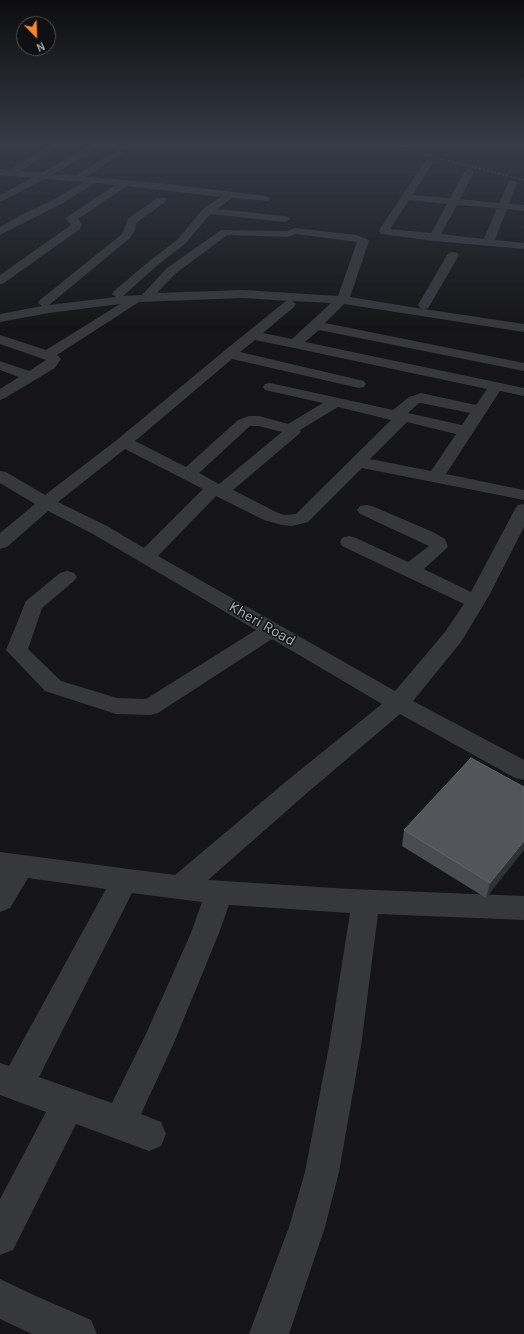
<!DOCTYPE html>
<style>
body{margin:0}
#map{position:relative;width:524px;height:1334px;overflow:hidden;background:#151517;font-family:Karla,sans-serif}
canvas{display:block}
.north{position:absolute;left:16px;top:16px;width:40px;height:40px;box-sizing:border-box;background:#101012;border:1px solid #4c5054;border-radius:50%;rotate:157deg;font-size:11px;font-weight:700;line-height:16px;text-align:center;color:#a6afb7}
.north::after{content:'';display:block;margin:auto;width:14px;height:18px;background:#f6882d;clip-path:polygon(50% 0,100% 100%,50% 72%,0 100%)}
</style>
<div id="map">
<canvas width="524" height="1334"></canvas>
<div class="north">N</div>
</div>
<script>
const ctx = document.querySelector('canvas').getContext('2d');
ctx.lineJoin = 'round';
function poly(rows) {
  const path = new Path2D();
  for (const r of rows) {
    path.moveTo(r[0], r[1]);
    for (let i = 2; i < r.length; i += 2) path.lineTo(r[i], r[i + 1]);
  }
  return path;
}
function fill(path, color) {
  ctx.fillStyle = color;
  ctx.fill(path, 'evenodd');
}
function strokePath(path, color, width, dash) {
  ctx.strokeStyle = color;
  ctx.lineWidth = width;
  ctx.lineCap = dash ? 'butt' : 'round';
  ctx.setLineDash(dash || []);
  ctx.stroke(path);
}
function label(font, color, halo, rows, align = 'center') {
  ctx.font = font + ' Karla,sans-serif';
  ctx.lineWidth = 3;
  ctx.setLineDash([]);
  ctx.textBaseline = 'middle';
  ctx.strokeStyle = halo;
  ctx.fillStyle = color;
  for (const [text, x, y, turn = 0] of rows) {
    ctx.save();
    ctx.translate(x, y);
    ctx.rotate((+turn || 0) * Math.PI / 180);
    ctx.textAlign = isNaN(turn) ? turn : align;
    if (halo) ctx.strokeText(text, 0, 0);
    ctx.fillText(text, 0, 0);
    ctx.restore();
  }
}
const minor = poly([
 [52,144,60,145,21,171,41,173,79,152,87,144,96,144,85,156,53,174,75,176,126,144,136,144,86,177,159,183,265,196,269,197,270,199,269,201,232,198,217,209,285,216,290,219,285,222,210,214,185,244,160,263,123,296,142,295,167,268,221,230,287,231,295,228,356,235,367,239,369,241,350,297,423,309,420,308,418,305,447,255,449,253,453,252,457,253,459,255,430,305,428,308,424,309,524,324,524,332,344,304,325,323,524,363,524,371,319,330,305,342,524,388,524,396,500,391,446,474,524,490,524,500,362,468,308,522,292,526,282,525,264,520,216,496,158,556,395,691,445,632,464,604,342,546,340,542,342,538,349,536,356,538,408,562,429,546,360,514,357,510,360,506,366,505,372,506,433,532,445,539,448,547,424,569,471,592,515,509,518,505,524,504,524,527,490,594,461,642,413,701,524,760,524,780,515,778,400,714,307,793,208,880,350,889,524,896,524,920,378,914,361,1046,339,1172,325,1227,289,1334,249,1334,289,1227,305,1172,329,1046,350,913,229,905,219,933,173,1045,141,1114,161,1122,166,1134,161,1146,149,1151,76,1124,13,1250,0,1255,0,1199,46,1112,0,1095,0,1063,9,1066,106,889,28,878,10,908,0,912,0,852,175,875,289,779,382,704,272,639,158,713,150,715,116,714,45,691,6,650,26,601,60,573,67,571,74,573,77,577,74,581,42,608,28,649,61,681,117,698,146,699,256,630,93,534,48,511,7,547,0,549,0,533,35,504,0,483,0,471,6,472,45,495,118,439,224,351,286,301,289,301,243,298,139,302,57,355,61,359,55,368,5,398,0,400,0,389,19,377,0,370,0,361,29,371,46,360,0,344,0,335,46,350,120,304,49,313,0,322,0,314,42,306,38,303,40,300,122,234,128,219,157,198,165,198,166,200,165,202,136,223,135,230,130,238,49,305,116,297,112,294,114,291,152,259,177,240,203,209,221,197,127,186,78,219,82,224,80,229,4,283,0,284,0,275,71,225,66,219,67,217,115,185,95,183,63,203,0,235,0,227,21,215,55,199,83,182,45,179,0,202,0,195,32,178,0,175,0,169,9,170,52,144],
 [296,234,357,242,338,296,243,290,157,293,175,274,227,235,288,237,296,234],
 [292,301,331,303,292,339,263,333,294,307,296,304,292,301],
 [255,340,294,348,487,389,476,405,421,393,409,397,393,410,270,383,265,384,263,387,265,390,323,403,288,424,259,416,249,416,238,420,186,467,135,441,232,359,359,388,364,387,366,384,364,381,240,352,255,340],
 [419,403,421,403,470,413,462,425,408,413,419,403],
 [338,407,391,420,296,514,284,515,276,512,233,490,299,434,301,431,300,430,338,407],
 [407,422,456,434,431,471,370,459,407,422],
 [250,426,259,426,282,432,219,484,199,473,250,426],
 [125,449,203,489,144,548,107,526,58,502,125,449],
 [132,893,202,902,191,933,146,1034,112,1103,39,1077,132,893],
 [429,159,434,162,412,195,450,198,464,172,469,169,474,172,460,199,499,203,509,181,515,181,517,183,509,204,524,205,524,211,507,209,495,240,524,243,524,249,434,241,381,234,379,230,426,160,429,159],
 [409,200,447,204,431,233,390,229,409,200],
 [457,205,497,208,484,239,441,234,457,205],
 [0,1279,38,1297,91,1320,97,1334,32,1334,0,1319,0,1279]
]);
const rail = poly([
 [382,144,524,180]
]);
const wall = poly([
 [524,787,486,898,402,846,404,830]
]);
const shadedWall = poly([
 [524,841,524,850,486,898,490,883]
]);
const building = poly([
 [471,758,524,787,524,841,490,883,404,830,471,758]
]);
const streetNames = [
 ["Kheri Road",262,624,30]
];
fill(minor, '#36383c');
strokePath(rail, '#494c51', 1.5, [2, 2]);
fill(wall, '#484b4f');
fill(shadedWall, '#2f3134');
fill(building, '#52555a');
strokePath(building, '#5f6369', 1);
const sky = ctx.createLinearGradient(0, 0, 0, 331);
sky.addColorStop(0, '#0c0c0d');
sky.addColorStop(0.44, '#353b47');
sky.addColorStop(1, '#353b4700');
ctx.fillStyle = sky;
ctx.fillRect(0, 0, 524, 331);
label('15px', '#a6afb7', '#101012', streetNames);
</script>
